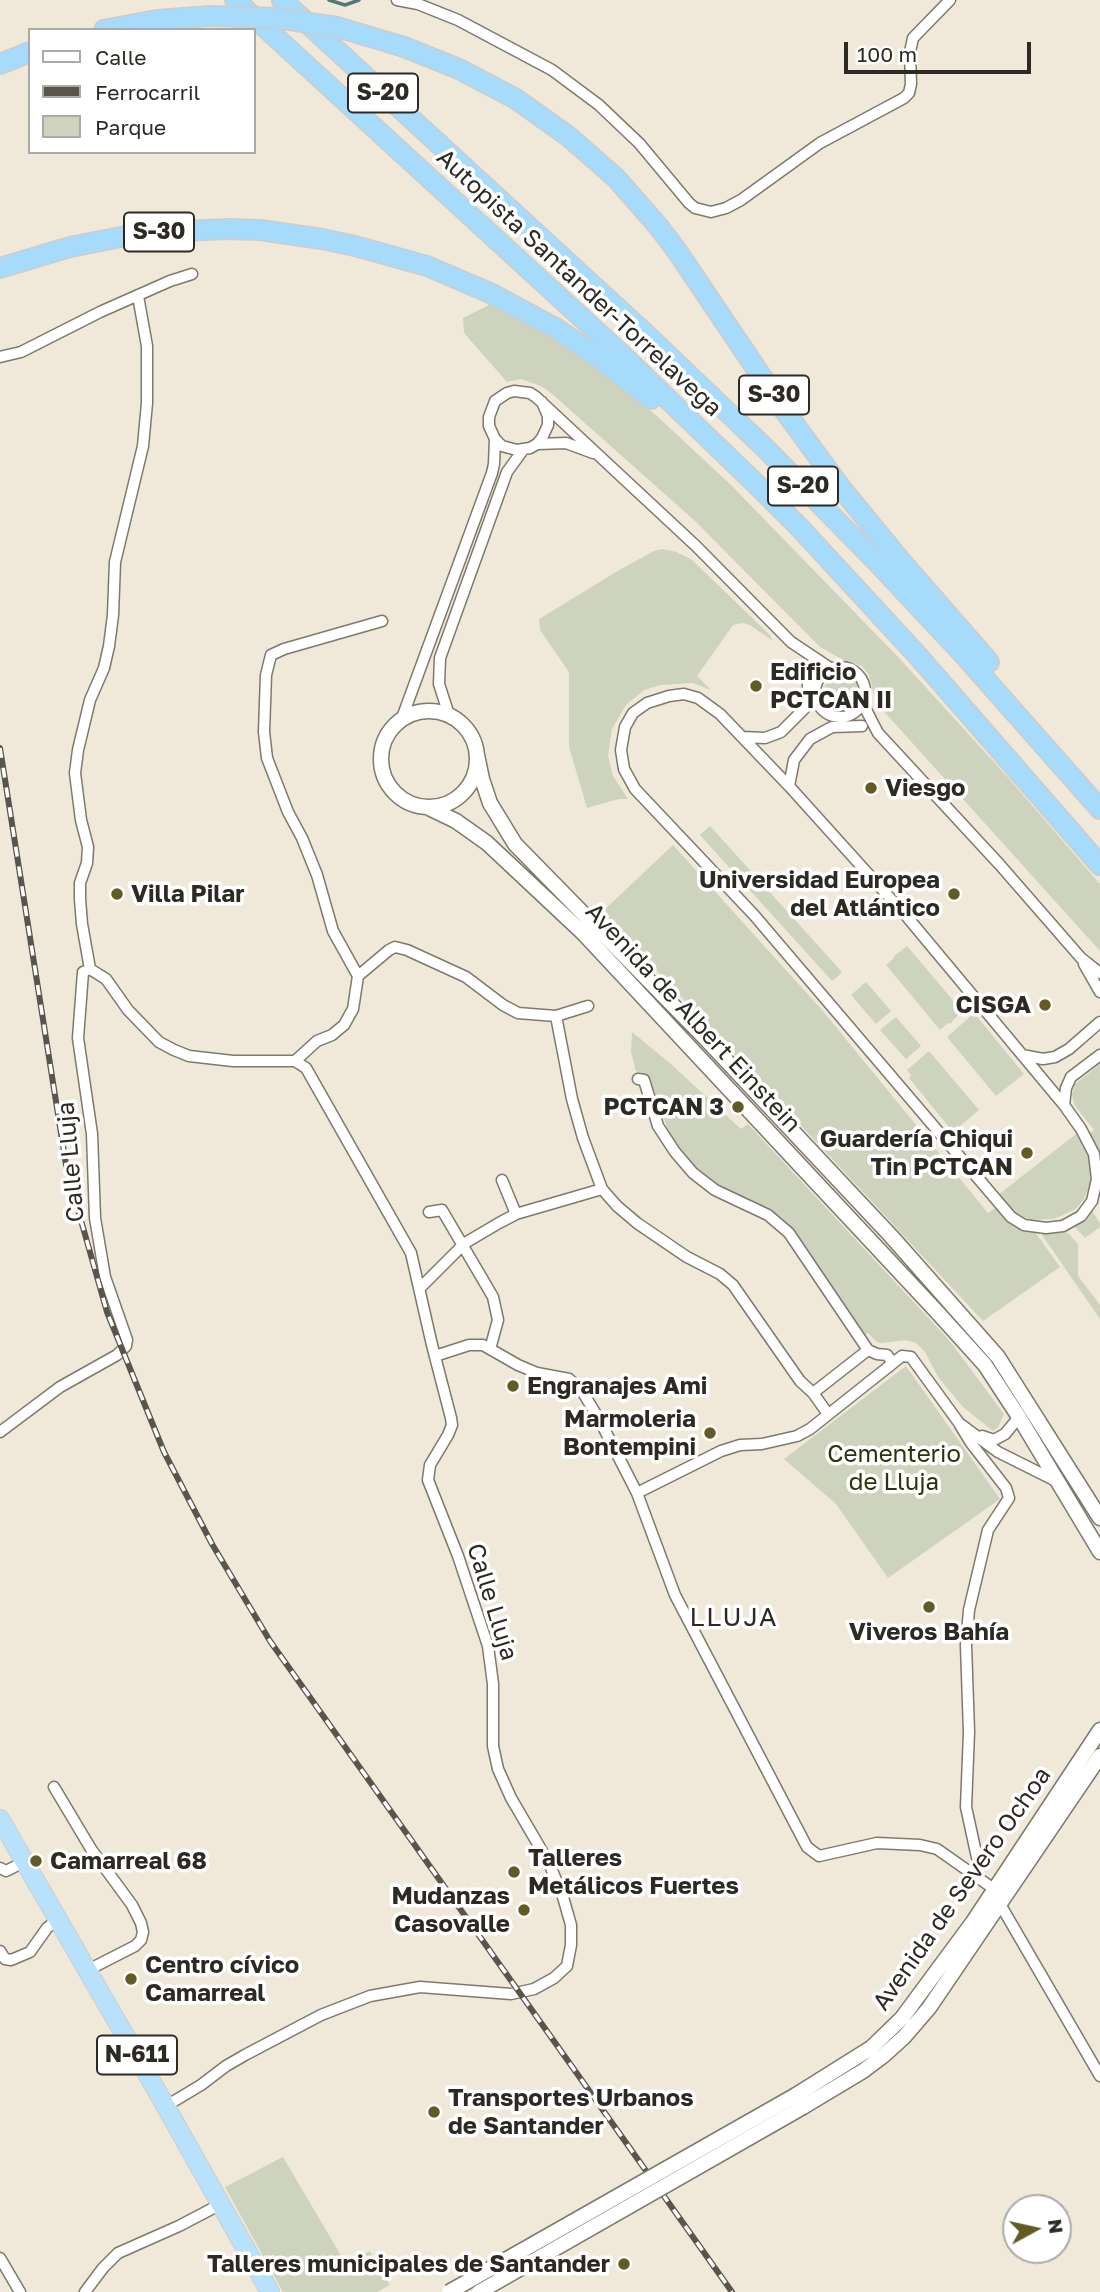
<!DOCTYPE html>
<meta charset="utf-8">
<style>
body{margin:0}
#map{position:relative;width:1100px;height:2292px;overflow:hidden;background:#f0e9da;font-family:"Golos Text",sans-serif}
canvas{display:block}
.legend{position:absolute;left:28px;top:28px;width:228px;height:126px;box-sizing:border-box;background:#fff;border:2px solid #abaaa7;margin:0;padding:9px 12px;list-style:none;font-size:21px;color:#2d2a24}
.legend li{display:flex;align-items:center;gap:14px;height:35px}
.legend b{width:35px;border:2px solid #abaaa7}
.north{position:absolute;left:1002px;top:2194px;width:70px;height:70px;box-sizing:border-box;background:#fff;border:2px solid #abaaa7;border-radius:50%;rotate:82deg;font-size:19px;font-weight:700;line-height:28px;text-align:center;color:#2d2a24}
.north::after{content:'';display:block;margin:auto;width:24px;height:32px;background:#645a26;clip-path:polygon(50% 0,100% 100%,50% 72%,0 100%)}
.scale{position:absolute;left:844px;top:42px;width:187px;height:32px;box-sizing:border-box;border:4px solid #2d2a24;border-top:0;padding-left:9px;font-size:21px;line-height:24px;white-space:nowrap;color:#2d2a24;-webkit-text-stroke:5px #fff;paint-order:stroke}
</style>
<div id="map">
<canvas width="1100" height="2292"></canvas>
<ul class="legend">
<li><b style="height:9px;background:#fff"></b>Calle</li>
<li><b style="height:9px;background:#59554d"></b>Ferrocarril</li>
<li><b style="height:19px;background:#cdd3bd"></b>Parque</li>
</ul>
<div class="north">N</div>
<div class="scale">100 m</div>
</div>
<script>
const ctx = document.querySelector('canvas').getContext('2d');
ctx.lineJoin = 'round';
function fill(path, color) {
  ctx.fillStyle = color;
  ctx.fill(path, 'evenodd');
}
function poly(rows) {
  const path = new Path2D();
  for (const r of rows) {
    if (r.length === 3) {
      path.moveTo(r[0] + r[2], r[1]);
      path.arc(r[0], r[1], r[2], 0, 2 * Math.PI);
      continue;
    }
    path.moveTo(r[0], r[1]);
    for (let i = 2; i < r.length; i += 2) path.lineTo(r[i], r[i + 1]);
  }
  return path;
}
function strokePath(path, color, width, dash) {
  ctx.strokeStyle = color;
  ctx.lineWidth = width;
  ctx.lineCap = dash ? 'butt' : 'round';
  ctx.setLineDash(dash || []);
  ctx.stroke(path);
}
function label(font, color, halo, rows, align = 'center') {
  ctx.font = font + ' "Golos Text",sans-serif';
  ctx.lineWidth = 7;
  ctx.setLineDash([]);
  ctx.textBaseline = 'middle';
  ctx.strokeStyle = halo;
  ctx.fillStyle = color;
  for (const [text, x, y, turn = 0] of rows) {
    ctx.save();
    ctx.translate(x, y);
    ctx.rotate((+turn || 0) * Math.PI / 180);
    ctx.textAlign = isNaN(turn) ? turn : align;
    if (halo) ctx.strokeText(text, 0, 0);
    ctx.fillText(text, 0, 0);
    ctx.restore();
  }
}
const green = poly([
 [491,304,557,340,617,383,658,417,731,485,899,658,1005,774,1100,884,1100,951,879,706,876,702,869,675,862,666,843,660,820,647,695,521,551,393,541,386,521,379,507,382,464,333,463,318],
 [662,549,676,552,691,559,770,635,773,641,750,625,742,623,733,625,697,676,711,690,693,683,661,685,644,690,626,705,612,729,608,756,613,776,628,799,619,799,587,808,569,747,569,672,540,630,539,619,621,569,654,551],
 [841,692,17],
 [710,826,842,972,836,978,832,981,700,835],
 [673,845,822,1010,988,1213,995,1208,1012,1225,1035,1232,1060,1267,983,1321,602,912],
 [907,946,962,1011,950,1024,948,1023,940,1030,886,965,894,958,893,957],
 [866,982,891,1011,876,1024,851,995],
 [974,1013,1024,1074,996,1096,947,1037],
 [896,1017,921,1046,906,1059,880,1030],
 [632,1032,672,1065,741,1129,748,1124,949,1340,1004,1414,998,1427,993,1431,963,1407,938,1377,925,1352,916,1343,906,1340,882,1343,877,1342,868,1333,865,1335,790,1228,707,1179,684,1157,670,1135,648,1075,636,1071,631,1052],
 [929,1051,979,1110,953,1132,909,1078,911,1075,907,1070],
 [1100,1064,1100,1153,1089,1134,1094,1130,1075,1106,1072,1095,1075,1084],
 [1076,1134,1091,1162,1093,1175,1084,1199,1076,1209,1054,1219,1031,1220,1013,1212,998,1195],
 [1091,1209,1100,1223,1100,1227,1085,1238,1072,1224],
 [1063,1231,1068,1233,1078,1244,1078,1276,1100,1305,1100,1319,1040,1232],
 [906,1366,1000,1499,888,1578,836,1504,784,1459],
 [283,2157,346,2264,370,2251,390,2285,377,2292,283,2292,225,2187]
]);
const stream = poly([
 [329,0,345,5,359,0]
]);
const minor = poly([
 [397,0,418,4,458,20,552,70,599,105,639,143,689,203,695,208,711,212,726,208,741,200,820,143,904,98,909,93,911,84,910,52,913,38,950,0],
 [0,357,21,352,100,312,170,281,192,274],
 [542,402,548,416,548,425,542,438,537,444,530,448,517,450,502,446,495,439,489,426,489,417,495,401,507,393,514,391,530,393,536,397,696,546,791,642,830,668],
 [537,444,566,443,593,453],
 [840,692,25],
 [684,694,698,698,720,714,789,786,908,918,1064,1105,1081,1129,1094,1154,1097,1179,1092,1201,1081,1216,1063,1226,1046,1228,1024,1225,1011,1217,754,915,635,789,624,769,621,750,625,727,633,713,647,703,669,696,684,694],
 [863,704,878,733,1000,865,1081,958,1100,973],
 [449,715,439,684,440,658,507,472,523,450],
 [402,718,492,473,494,464,495,439],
 [742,737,765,738,781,732,804,709,808,695,808,679,805,667],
 [789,786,794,760,810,739,832,727,862,726],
 [1084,964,1100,992],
 [90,969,106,979,128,1010,159,1042,174,1050,189,1056,233,1061,295,1061,306,1068,411,1253,432,1345,451,1418,452,1425,448,1435,430,1465,428,1480,458,1556,488,1646,493,1684,493,1746,498,1769,511,1798,549,1863,563,1897,571,1925,571,1945,567,1966,554,1978,534,1989,511,1994,420,1987,370,1996,321,2015,245,2055,226,2066,201,2085,166,2106],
 [90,969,82,924,80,899,80,883,87,863,88,847,81,820,75,773,78,750,90,700,104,668,109,646,113,615,115,562,143,446,147,403,147,346,138,296],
 [358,976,333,931,317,875,302,838,288,812,267,758,264,732,266,675,271,655,284,649,382,621],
 [556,1016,572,1099,583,1138,602,1189,617,1206,637,1223,687,1257,720,1274,733,1285,800,1381,813,1393,828,1414],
 [1022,1055,1043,1059,1055,1057,1069,1049,1100,1022],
 [295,1061,317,1041,332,1035,344,1025,353,1009,358,976,389,950,395,947,407,950,466,977,503,1005,518,1013,556,1016,588,1006],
 [638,1079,644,1080,658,1126,675,1152,693,1173,715,1190,768,1215,789,1233,868,1350,877,1354,887,1355,893,1363],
 [1064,1105,1066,1088,1071,1077,1100,1055],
 [502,1180,516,1214],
 [429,1212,442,1210,493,1297,498,1320,490,1349],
 [420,1288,465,1243,499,1223,516,1214,602,1189],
 [435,1356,469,1345,483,1345,518,1365,537,1373,569,1379,582,1391,599,1419,637,1493,675,1595,807,1847,819,1856,877,1843,920,1845,937,1849,994,1889],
 [813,1393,868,1350],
 [960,1425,971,1443,1006,1488,1009,1498,988,1530,969,1610,966,1645,969,1732,966,1807,978,1862,977,1877],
 [0,1432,60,1387,117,1355,126,1346,127,1340,105,1277,95,1218,92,1134,78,1038,83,972,90,969],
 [982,1436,994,1440,1005,1434,1019,1417],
 [637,1493,721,1451,740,1445,762,1444,797,1436,810,1429,902,1356,911,1357,959,1423,998,1452,1058,1482],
 [54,1787,91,1849,132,1905,141,1923,143,1932,141,1940,135,1946,88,1970],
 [0,1868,6,1871,26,1861],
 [1000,1904,1100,2076],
 [0,1951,5,1959,11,1960,30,1952,47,1928,59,1919],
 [0,2258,20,2292],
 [85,2292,103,2268,118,2253,179,2226,221,2204]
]);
const secondary = poly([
 [429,759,48],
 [477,755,482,779,490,803,515,844,705,1038,891,1236,998,1357,1100,1518],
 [429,808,456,821,487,843,583,933,938,1313,985,1365,1019,1417,1100,1552],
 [796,2095,871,2048,902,2018,973,1922,1100,1730],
 [803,2107,863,2071,883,2056,904,2037,929,2008,1100,1756]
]);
const trunk = poly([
 [0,1819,157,2091,270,2292]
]);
const motorway = poly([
 [235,0,619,352,756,484,800,528,918,656,1100,865],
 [282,0,649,337,765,448,876,561,963,654,1100,809],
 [104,30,157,20],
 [404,47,459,69,516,99,568,136,616,178,658,226,677,251,784,410,841,488,900,560,989,662],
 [0,64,30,52],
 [0,268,70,247,131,235,164,232,227,229,260,230,322,239,355,246,427,266,490,293,557,329,600,359,651,399]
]);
const rail = poly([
 [0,748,67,1171,107,1312,164,1452,212,1544,270,1641,732,2292]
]);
const secondaryBridge = poly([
 [449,2292,796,2095],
 [479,2292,803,2107]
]);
const motorwayBridge = poly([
 [157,20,210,16,276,18,337,27,404,47]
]);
const markers = [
 [756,686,7,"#645a26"],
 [871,788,7,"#645a26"],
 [117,894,7,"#645a26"],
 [954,894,7,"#645a26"],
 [1045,1005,7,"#645a26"],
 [738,1107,7,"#645a26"],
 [1027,1153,7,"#645a26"],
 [513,1386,7,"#645a26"],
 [710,1433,7,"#645a26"],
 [929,1607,7,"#645a26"],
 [36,1861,7,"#645a26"],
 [514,1872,7,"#645a26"],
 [524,1910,7,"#645a26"],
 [131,1979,7,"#645a26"],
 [434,2112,7,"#645a26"],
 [624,2264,7,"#645a26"]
];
const shields = [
 [383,93,70],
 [159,232,70],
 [774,395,70],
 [803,486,70],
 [137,2055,80]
];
const shieldNames = [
 ["S-20",383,93],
 ["S-30",159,232],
 ["S-30",774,395],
 ["S-20",803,486],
 ["N-611",137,2055]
];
const streetNames = [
 ["Autopista Santander-Torrelavega",579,283,43],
 ["Avenida de Albert Einstein",693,1018,47],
 ["Calle Lluja",71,1162,-95],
 ["Calle Lluja",492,1602,73],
 ["Avenida de Severo Ochoa",962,1889,-55]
];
const poiNames = [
 ["Edificio",770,672],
 ["PCTCAN II",770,700],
 ["Viesgo",885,788],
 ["Universidad Europea",940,880,"right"],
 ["del Atlántico",940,908,"right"],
 ["Villa Pilar",131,894],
 ["CISGA",1031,1005,"right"],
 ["PCTCAN 3",724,1107,"right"],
 ["Guardería Chiqui",1013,1139,"right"],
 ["Tin PCTCAN",1013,1167,"right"],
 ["Engranajes Ami",527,1386],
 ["Marmoleria",696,1419,"right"],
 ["Bontempini",696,1447,"right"],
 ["Viveros Bahía",929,1632,"center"],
 ["Talleres",528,1858],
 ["Metálicos Fuertes",528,1886],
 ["Camarreal 68",50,1861],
 ["Mudanzas",510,1896,"right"],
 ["Casovalle",510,1924,"right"],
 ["Centro cívico",145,1965],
 ["Camarreal",145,1993],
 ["Transportes Urbanos",448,2098],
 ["de Santander",448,2126],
 ["Talleres municipales de Santander",610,2264,"right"]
];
const parkNames = [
 ["Cementerio",894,1454],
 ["de Lluja",894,1482]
];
const neighbourhoodNames = [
 ["LLUJA",734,1618]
];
fill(green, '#cdd3bd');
strokePath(stream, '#587674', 3.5);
strokePath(minor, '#7f796b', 13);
strokePath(secondary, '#7f796b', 17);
strokePath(trunk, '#cdccca', 20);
strokePath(motorway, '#cdccca', 22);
strokePath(minor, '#fff', 10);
strokePath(secondary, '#fff', 14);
strokePath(trunk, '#b8e2fc', 18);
strokePath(motorway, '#a6dbfc', 19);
strokePath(rail, '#59554d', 6);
strokePath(rail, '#fff', 3.5, [10]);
strokePath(secondaryBridge, '#7f796b', 17, []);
strokePath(motorwayBridge, '#cdccca', 22, []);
strokePath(secondaryBridge, '#fff', 14);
strokePath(motorwayBridge, '#a6dbfc', 19);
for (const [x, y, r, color] of markers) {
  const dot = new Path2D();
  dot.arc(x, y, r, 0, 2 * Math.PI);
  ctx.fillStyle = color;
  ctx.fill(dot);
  strokePath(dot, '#fff', 2.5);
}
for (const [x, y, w] of shields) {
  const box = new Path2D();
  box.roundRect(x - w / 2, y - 19.5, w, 39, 5);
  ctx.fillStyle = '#fff';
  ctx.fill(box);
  strokePath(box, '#2d2a24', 2);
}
label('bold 23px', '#2d2a24', null, shieldNames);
label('24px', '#2d2a24', '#fff', streetNames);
label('bold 24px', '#2d2a24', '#fff', poiNames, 'left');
label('24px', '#2b3309', '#fff', parkNames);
ctx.letterSpacing = '2px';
label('26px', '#2d2a24', '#fff', neighbourhoodNames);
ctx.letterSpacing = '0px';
</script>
